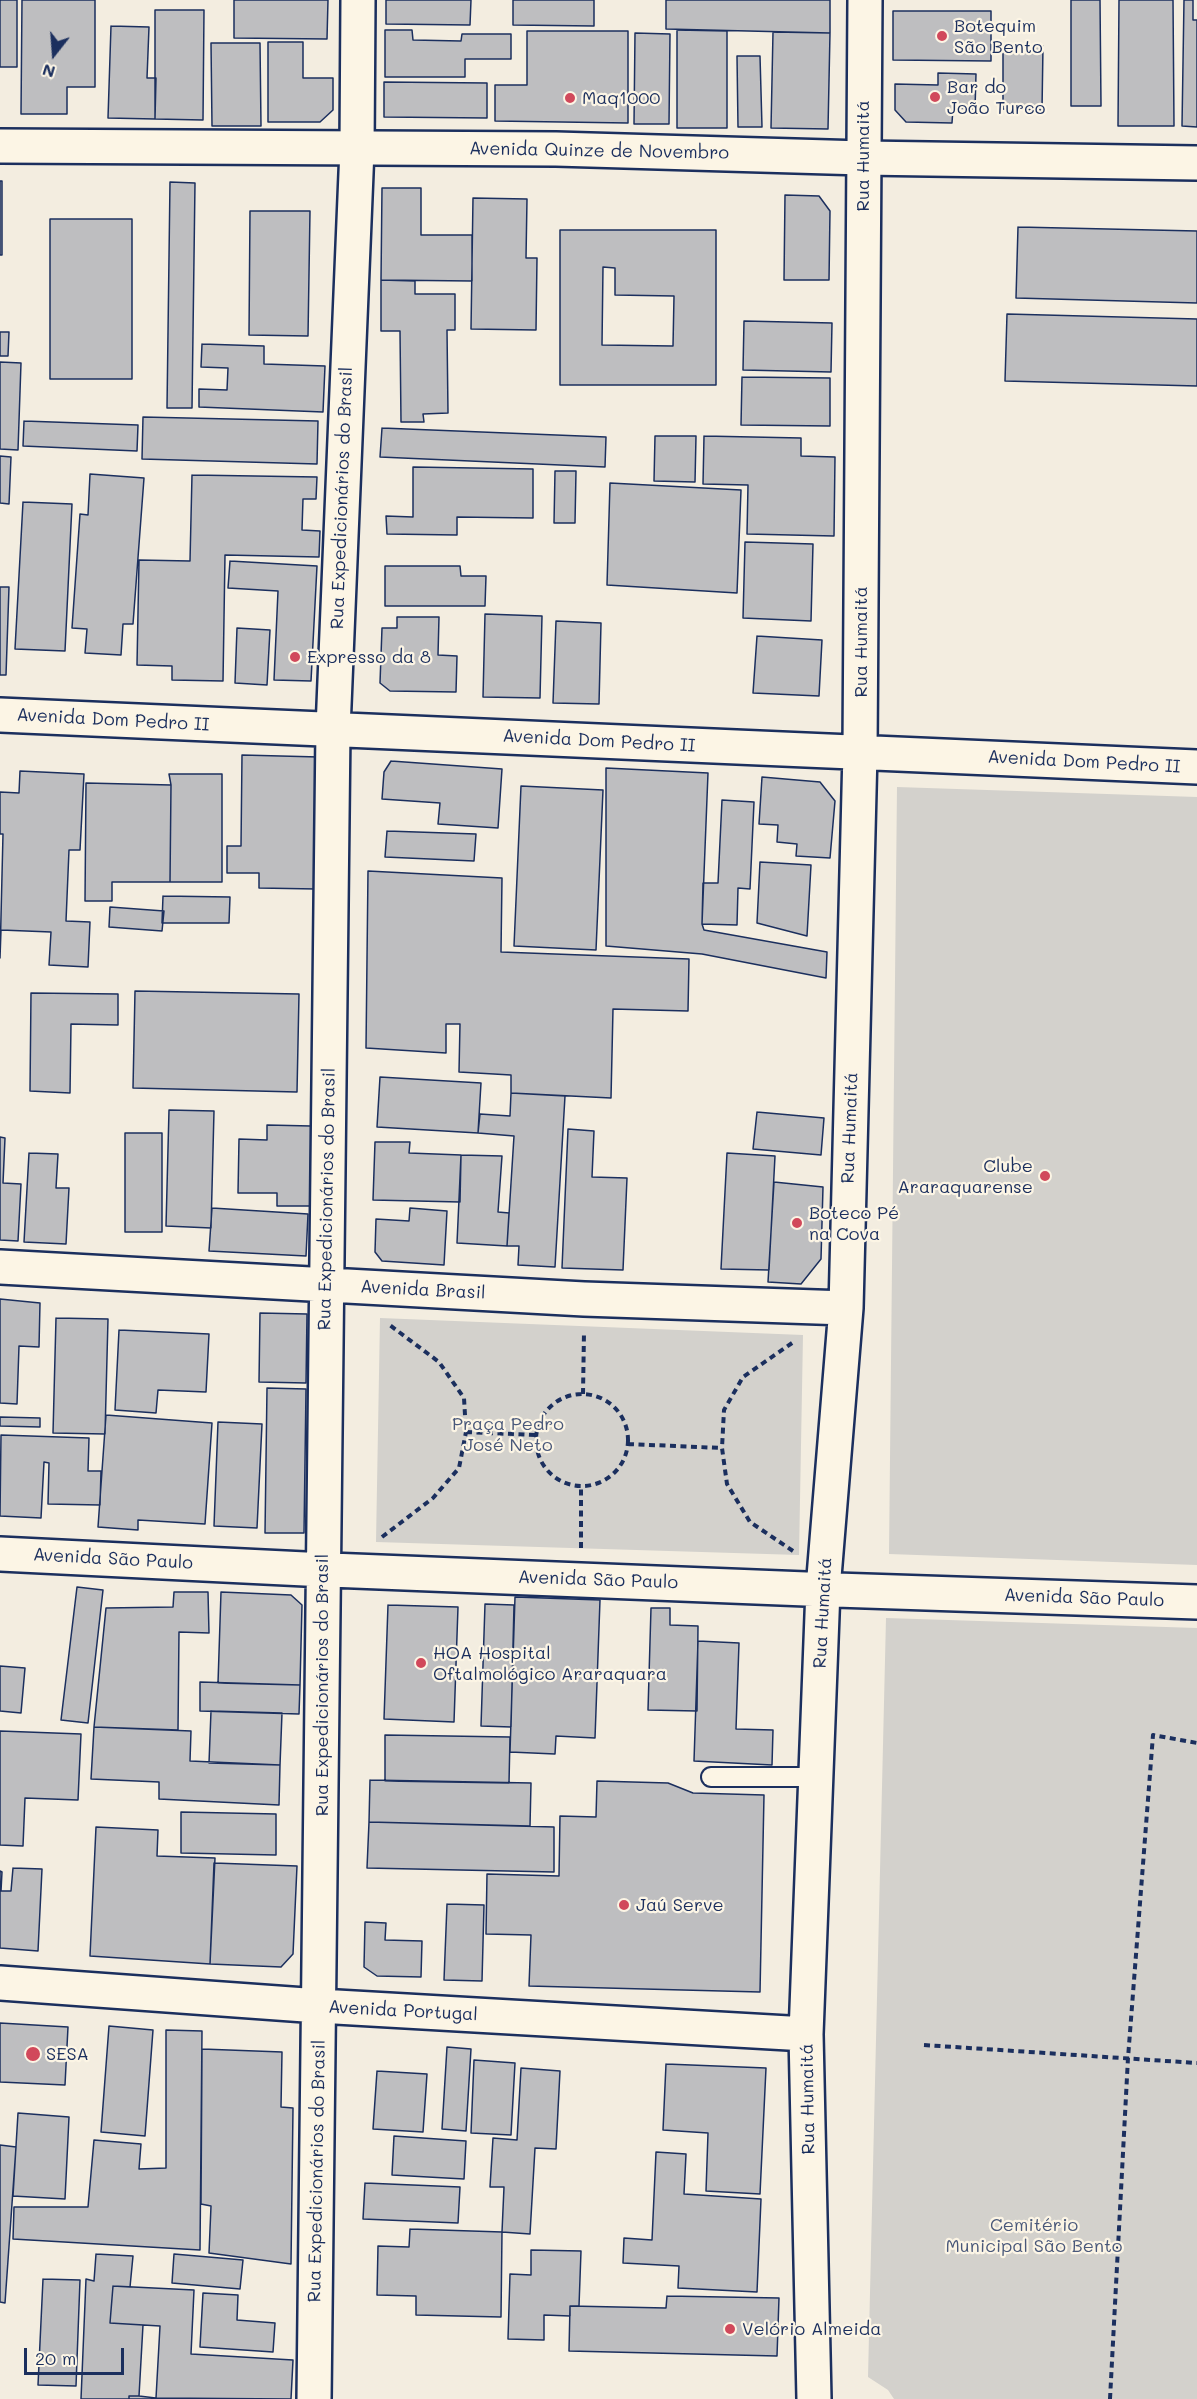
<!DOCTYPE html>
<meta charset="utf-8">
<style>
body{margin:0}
#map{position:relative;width:1197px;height:2399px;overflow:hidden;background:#f3ede0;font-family:Mali,sans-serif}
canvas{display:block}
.north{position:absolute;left:24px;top:24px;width:60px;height:60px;-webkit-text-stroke:4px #fcf5e5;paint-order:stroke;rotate:197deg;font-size:16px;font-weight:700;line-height:24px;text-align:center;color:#1b2f5e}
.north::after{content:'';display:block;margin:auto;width:21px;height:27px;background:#1b2f5e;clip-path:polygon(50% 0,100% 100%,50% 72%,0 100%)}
.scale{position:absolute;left:24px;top:2348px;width:100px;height:27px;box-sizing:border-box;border:3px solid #1b2f5e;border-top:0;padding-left:8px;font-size:18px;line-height:21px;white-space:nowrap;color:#1b2f5e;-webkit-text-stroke:4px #fcf5e5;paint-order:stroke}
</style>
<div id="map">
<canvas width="1197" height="2399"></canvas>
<div class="north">N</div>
<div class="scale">20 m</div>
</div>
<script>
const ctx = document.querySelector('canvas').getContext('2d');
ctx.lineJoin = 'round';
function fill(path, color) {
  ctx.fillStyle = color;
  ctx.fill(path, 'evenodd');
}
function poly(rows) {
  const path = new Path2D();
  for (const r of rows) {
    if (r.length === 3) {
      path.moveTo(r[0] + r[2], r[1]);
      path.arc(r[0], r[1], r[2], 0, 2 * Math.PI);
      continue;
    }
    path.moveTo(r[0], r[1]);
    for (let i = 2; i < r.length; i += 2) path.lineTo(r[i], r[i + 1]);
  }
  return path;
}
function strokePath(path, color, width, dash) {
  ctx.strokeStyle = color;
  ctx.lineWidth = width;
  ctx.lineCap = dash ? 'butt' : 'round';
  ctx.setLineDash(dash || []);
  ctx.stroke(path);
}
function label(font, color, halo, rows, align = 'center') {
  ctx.font = font + ' Mali,sans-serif';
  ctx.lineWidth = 4.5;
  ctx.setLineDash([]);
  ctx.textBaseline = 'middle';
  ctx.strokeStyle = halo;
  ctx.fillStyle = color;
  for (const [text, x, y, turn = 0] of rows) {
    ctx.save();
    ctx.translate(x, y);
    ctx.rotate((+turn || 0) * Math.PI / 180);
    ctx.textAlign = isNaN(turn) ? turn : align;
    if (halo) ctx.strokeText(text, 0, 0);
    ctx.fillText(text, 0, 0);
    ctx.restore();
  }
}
const green = poly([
 [897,787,1197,797,1197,1565,889,1554],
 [380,1318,803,1335,799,1555,376,1542],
 [886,1618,1197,1628,1197,2399,894,2399,888,2390,868,2377]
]);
const building = poly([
 [0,0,17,0,17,67,0,67,0,0],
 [22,0,95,0,95,87,67,87,67,114,21,114,22,0],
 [234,0,328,0,327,39,234,38,234,0],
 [386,0,471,0,470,25,386,24,386,0],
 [513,0,594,0,594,26,513,25,513,0],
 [666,0,830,0,830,33,666,29,666,0],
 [1071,0,1100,0,1101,106,1071,106,1071,0],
 [1119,0,1173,0,1174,126,1118,126,1119,0],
 [1184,0,1193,0,1193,20,1197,20,1197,127,1182,126,1184,0],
 [155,10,204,10,203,120,155,119,155,10],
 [893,11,991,11,991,61,893,60,893,11],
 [111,26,149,27,147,78,156,78,155,119,108,118,111,26],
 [385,30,412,30,413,40,461,41,462,34,511,34,511,59,465,59,465,77,385,77,385,30],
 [677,30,727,31,727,128,677,128,677,30],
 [527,31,628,31,628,123,495,121,495,85,527,85,527,31],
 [773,32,830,33,828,129,771,128,773,32],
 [635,33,670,34,669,124,634,124,635,33],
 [268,42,303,42,303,78,333,78,333,110,320,122,268,122,268,42],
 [211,43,260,43,261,126,212,126,211,43],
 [1003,45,1043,46,1042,110,1003,109,1003,45],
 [737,56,760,56,762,127,738,127,737,56],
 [938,73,976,74,975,109,953,108,952,123,906,122,895,110,895,84,938,85,938,73],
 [384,82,487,83,487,118,384,117,384,82],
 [0,181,2,181,2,255,0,255,0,181],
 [170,182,195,183,192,408,167,408,170,182],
 [382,188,421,188,421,235,472,235,472,281,381,280,382,188],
 [785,195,819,196,830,211,829,280,784,280,785,195],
 [473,198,527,199,526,258,537,258,536,330,471,329,473,198],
 [250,211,310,211,308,336,249,335,250,211],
 [50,219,132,219,132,379,50,379,50,219],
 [1018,227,1197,231,1197,303,1016,298,1018,227],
 [560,230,716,230,716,385,560,385,560,230],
 [603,267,615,268,615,295,674,296,673,346,602,345,603,267],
 [381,280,415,281,415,294,455,294,455,330,447,330,448,413,423,414,424,422,401,422,400,331,381,331,381,280],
 [1007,314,1197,319,1197,386,1005,381,1007,314],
 [744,321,832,323,831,372,743,370,744,321],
 [0,332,9,332,8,356,0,356,0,332],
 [202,344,264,346,264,364,325,366,323,412,199,407,199,389,227,390,228,368,201,367,202,344],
 [0,362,21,363,18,450,0,449,0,362],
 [742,377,830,378,830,426,741,425,742,377],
 [143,417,318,421,317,464,142,459,143,417],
 [24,421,138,425,137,451,23,446,24,421],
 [382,428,606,437,605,467,380,457,382,428],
 [655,436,696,436,695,482,654,481,655,436],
 [704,436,801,438,801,456,835,457,834,536,747,534,748,485,703,484,704,436],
 [0,456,11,457,9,504,0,503,0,456],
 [413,467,533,469,533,518,457,517,457,535,387,534,386,516,413,517,413,467],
 [555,471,576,471,575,523,554,523,555,471],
 [90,474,144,478,133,624,123,624,121,655,85,653,87,629,72,628,80,514,88,515,90,474],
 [192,475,317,477,316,499,303,499,302,530,320,531,319,557,225,555,223,681,172,680,172,666,137,665,139,560,190,561,192,475],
 [610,483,741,490,737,593,607,585,610,483],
 [23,502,72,504,65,651,15,649,23,502],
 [745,542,813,544,811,621,743,618,745,542],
 [230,561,317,566,311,681,274,680,278,591,228,588,230,561],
 [385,566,460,566,461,576,486,576,485,606,385,606,385,566],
 [0,587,9,587,6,675,0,675,0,587],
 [485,614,542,616,540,698,483,697,485,614],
 [397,617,439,617,438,655,457,656,456,692,390,691,380,683,382,628,397,628,397,617],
 [556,621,601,623,599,704,553,703,556,621],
 [237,628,270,630,267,685,235,683,237,628],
 [757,636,822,640,819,696,753,693,757,636],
 [242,755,319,757,316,889,259,888,259,873,227,873,227,846,241,846,242,755],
 [391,761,502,769,498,828,438,824,440,803,382,799,384,772,391,761],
 [606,768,708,773,702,924,704,930,827,952,826,978,702,954,606,946,606,768],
 [20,771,84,774,80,850,69,850,66,921,90,922,88,967,49,965,51,932,1,930,0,958,3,834,0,834,0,792,19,793,20,771],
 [169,774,222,774,222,882,170,882,171,785,169,774],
 [762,777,820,782,835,801,830,858,796,856,797,844,777,842,778,825,759,824,762,777],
 [86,783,171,785,170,882,112,882,112,901,85,901,86,783],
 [521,786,603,790,596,950,514,946,521,786],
 [722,800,754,802,750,889,738,888,737,925,702,924,703,883,718,883,722,800],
 [387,831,476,834,474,861,385,857,387,831],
 [760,862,811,865,807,936,757,923,760,862],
 [368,871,502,878,501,952,689,959,688,1011,613,1009,611,1098,511,1093,511,1075,459,1072,460,1024,446,1024,446,1053,366,1048,368,871],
 [163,896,230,897,229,923,162,923,163,896],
 [110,907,164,911,162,931,109,927,110,907],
 [135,991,299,994,297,1092,133,1088,135,991],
 [31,993,118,994,118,1025,71,1024,70,1093,30,1091,31,993],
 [380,1077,481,1083,478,1133,377,1127,380,1077],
 [511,1093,565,1096,555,1267,518,1265,519,1246,507,1246,514,1136,478,1133,480,1114,510,1116,511,1093],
 [169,1110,214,1111,211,1228,166,1226,169,1110],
 [757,1112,824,1118,821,1155,753,1149,757,1112],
 [267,1125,311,1126,310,1206,277,1206,277,1193,238,1193,239,1139,267,1140,267,1125],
 [568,1129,594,1131,592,1177,627,1178,623,1270,562,1268,568,1129],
 [125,1133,162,1133,162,1232,125,1232,125,1133],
 [0,1137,5,1138,3,1183,21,1184,18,1241,0,1240,0,1137],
 [375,1142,410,1142,409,1153,461,1155,460,1202,373,1200,375,1142],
 [29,1153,58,1154,56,1188,69,1188,66,1244,24,1242,29,1153],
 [727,1153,775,1156,769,1270,721,1269,727,1153],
 [461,1155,502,1156,498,1212,509,1213,507,1246,457,1243,461,1155],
 [774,1182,823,1187,821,1259,801,1284,768,1282,774,1182],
 [212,1208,308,1214,306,1256,209,1251,212,1208],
 [410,1208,447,1211,444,1265,382,1261,375,1252,376,1219,409,1221,410,1208],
 [0,1299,40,1303,39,1347,19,1346,17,1404,0,1403,0,1299],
 [260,1313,307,1314,306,1383,259,1382,260,1313],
 [56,1318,108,1319,105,1434,53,1433,56,1318],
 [119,1330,209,1334,206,1392,158,1390,156,1413,115,1410,119,1330],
 [267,1388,306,1389,304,1533,265,1533,267,1388],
 [106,1415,212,1423,205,1524,138,1520,138,1530,98,1527,106,1415],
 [0,1417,40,1418,40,1427,0,1426,0,1417],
 [218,1422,262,1424,257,1528,214,1526,218,1422],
 [1,1435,89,1438,88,1471,101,1471,100,1505,48,1504,49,1463,44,1462,41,1518,0,1516,1,1435],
 [77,1587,103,1590,88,1723,61,1720,77,1587],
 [174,1592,208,1592,209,1633,179,1632,178,1730,94,1727,106,1608,173,1607,174,1592],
 [221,1592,291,1595,302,1605,300,1685,218,1683,221,1592],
 [515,1597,600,1600,595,1738,556,1736,555,1754,510,1752,515,1597],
 [485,1604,514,1605,511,1727,481,1726,485,1604],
 [388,1605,458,1607,454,1722,384,1719,388,1605],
 [651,1608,670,1608,670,1625,698,1626,697,1711,648,1710,651,1608],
 [698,1641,739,1643,736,1729,773,1730,772,1765,694,1761,698,1641],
 [0,1666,25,1668,21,1713,0,1711,0,1666],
 [200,1682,300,1685,299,1714,200,1711,200,1682],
 [211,1711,282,1713,280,1765,209,1763,211,1711],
 [94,1727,191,1731,190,1761,280,1765,279,1805,159,1799,159,1782,91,1779,94,1727],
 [0,1731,81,1734,78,1800,25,1798,23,1846,0,1845,0,1731],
 [385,1735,510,1737,509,1783,385,1781,385,1735],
 [370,1780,531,1783,530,1826,369,1822,370,1780],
 [597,1781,668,1783,693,1793,764,1795,760,1992,529,1986,531,1935,486,1934,487,1874,559,1876,560,1816,596,1817,597,1781],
 [181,1812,276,1814,276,1855,181,1853,181,1812],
 [369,1822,554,1827,554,1872,367,1868,369,1822],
 [96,1827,158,1830,157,1856,215,1858,210,1964,90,1956,96,1827],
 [214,1863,297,1866,293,1954,281,1967,210,1964,214,1863],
 [13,1868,42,1869,38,1951,0,1948,0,1871,2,1872,1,1891,11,1891,13,1868],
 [447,1904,484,1905,482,1981,444,1980,447,1904],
 [365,1922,386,1923,385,1940,422,1941,421,1977,377,1976,364,1967,365,1922],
 [0,2023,68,2027,65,2085,0,2082,0,2023],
 [109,2026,153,2030,145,2136,101,2132,109,2026],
 [166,2030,202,2031,200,2250,13,2239,14,2207,88,2207,94,2140,141,2144,139,2169,166,2168,166,2030],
 [447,2047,471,2049,466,2131,442,2129,447,2047],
 [202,2049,282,2052,281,2107,293,2108,291,2264,209,2253,211,2206,201,2204,202,2049],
 [474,2060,515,2063,511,2135,471,2133,474,2060],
 [666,2064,766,2068,760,2194,706,2191,708,2133,663,2130,666,2064],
 [521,2068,560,2071,556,2149,535,2148,530,2234,502,2232,504,2187,490,2187,493,2138,517,2140,521,2068],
 [377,2071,427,2074,423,2132,373,2129,377,2071],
 [18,2113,69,2117,65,2199,13,2196,18,2113],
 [394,2136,466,2141,464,2179,392,2175,394,2136],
 [0,2145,16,2147,5,2303,0,2302,0,2145],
 [656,2152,686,2154,684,2194,761,2199,757,2292,678,2288,679,2266,623,2263,624,2238,652,2240,656,2152],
 [365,2183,460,2187,458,2223,363,2219,365,2183],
 [410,2229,502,2232,501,2317,416,2315,416,2296,377,2295,378,2246,409,2247,410,2229],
 [531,2250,581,2251,579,2306,570,2306,570,2316,544,2315,544,2340,508,2339,510,2274,531,2275,531,2250],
 [96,2254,133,2256,130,2287,113,2286,110,2323,143,2325,139,2396,129,2396,129,2399,81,2399,86,2279,94,2281,96,2254],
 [174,2254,243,2260,240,2289,172,2283,174,2254],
 [43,2279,80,2280,76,2386,38,2385,43,2279],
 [113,2286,194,2290,191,2354,293,2360,291,2399,156,2398,160,2326,110,2323,113,2286],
 [203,2293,238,2295,237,2320,275,2323,273,2352,200,2347,203,2293],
 [667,2296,779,2298,777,2356,569,2351,570,2306,666,2308,667,2296],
 [129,2396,139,2396,164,2399,129,2399,129,2396]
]);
const path = poly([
 [582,1440,46],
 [583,1394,584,1332],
 [466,1432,535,1435],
 [628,1444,722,1448],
 [382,1537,433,1498,459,1468,466,1432,464,1398,439,1362,387,1323],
 [581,1548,581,1486],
 [793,1551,750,1522,727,1484,722,1448,724,1410,743,1377,795,1341],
 [924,2045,1197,2063],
 [1110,2399,1128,2058,1153,1735,1197,1743]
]);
const service = poly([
 [711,1777,816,1777]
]);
const minor = poly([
 [0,715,1197,767],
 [0,1267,584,1299,846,1308],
 [0,1554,305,1569,806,1589,1197,1602],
 [0,1983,319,2006,806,2034],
 [314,2399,333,729,357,149,358,0],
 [814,2399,806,2034,823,1589,846,1308,860,752,865,0]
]);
const tertiary = poly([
 [0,146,556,149,863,158,1197,163]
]);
const markers = [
 [942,36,6,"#d1495b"],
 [935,97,6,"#d1495b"],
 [570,98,6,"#d1495b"],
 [295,657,6,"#d1495b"],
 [1045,1176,6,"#d1495b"],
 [797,1223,6,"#d1495b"],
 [421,1663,6,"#d1495b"],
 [624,1905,6,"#d1495b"],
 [33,2054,8,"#d1495b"],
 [730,2329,6,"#d1495b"]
];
const poiNames = [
 ["Botequim",954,26],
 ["São Bento",954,47],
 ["Bar do",947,87],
 ["João Turco",947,108],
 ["Maq1000",582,98],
 ["Expresso da 8",307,657],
 ["Clube",1033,1166,"right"],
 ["Araraquarense",1033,1187,"right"],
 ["Boteco Pé",809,1213],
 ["na Cova",809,1234],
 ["HOA Hospital",433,1653],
 ["Oftalmológico Araraquara",433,1674],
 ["Jaú Serve",636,1905],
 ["SESA",46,2054],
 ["Velório Almeida",742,2329]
];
const streetNames = [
 ["Avenida Quinze de Novembro",599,151,1],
 ["Rua Humaitá",863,156,-90],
 ["Rua Expedicionários do Brasil",342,498,-88],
 ["Rua Humaitá",861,642,-90],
 ["Avenida Dom Pedro II",113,720,3],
 ["Avenida Dom Pedro II",599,741,3],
 ["Avenida Dom Pedro II",1084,762,3],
 ["Rua Humaitá",850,1128,-88],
 ["Rua Expedicionários do Brasil",327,1199,-89],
 ["Avenida Brasil",423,1290,3],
 ["Avenida São Paulo",113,1559,3],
 ["Avenida São Paulo",598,1580,2],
 ["Avenida São Paulo",1084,1598,2],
 ["Rua Humaitá",823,1613,-87],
 ["Rua Expedicionários do Brasil",322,1685,-90],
 ["Avenida Portugal",403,2011,3],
 ["Rua Humaitá",808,2099,-91],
 ["Rua Expedicionários do Brasil",317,2171,-89]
];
const parkNames = [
 ["Praça Pedro",508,1424],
 ["José Neto",508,1445],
 ["Cemitério",1034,2225],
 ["Municipal São Bento",1034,2246]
];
fill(green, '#d3d1cc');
fill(building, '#bebec0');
strokePath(building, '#1b2f5e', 1.5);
strokePath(service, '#1b2f5e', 22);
strokePath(minor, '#1b2f5e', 38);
strokePath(tertiary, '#1b2f5e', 38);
strokePath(path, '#1b2f5e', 4, [6, 4.5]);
strokePath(service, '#fcf5e5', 18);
strokePath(minor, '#fcf5e5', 33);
strokePath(tertiary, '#fcf5e5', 33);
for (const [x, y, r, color] of markers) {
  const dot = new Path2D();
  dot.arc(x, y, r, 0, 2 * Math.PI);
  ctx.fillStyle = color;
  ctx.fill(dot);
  strokePath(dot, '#fcf5e5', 2);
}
label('18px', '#1b2f5e', '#fcf5e5', poiNames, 'left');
label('18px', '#1b2f5e', '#fcf5e5', streetNames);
label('18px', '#49587a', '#fcf5e5', parkNames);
</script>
